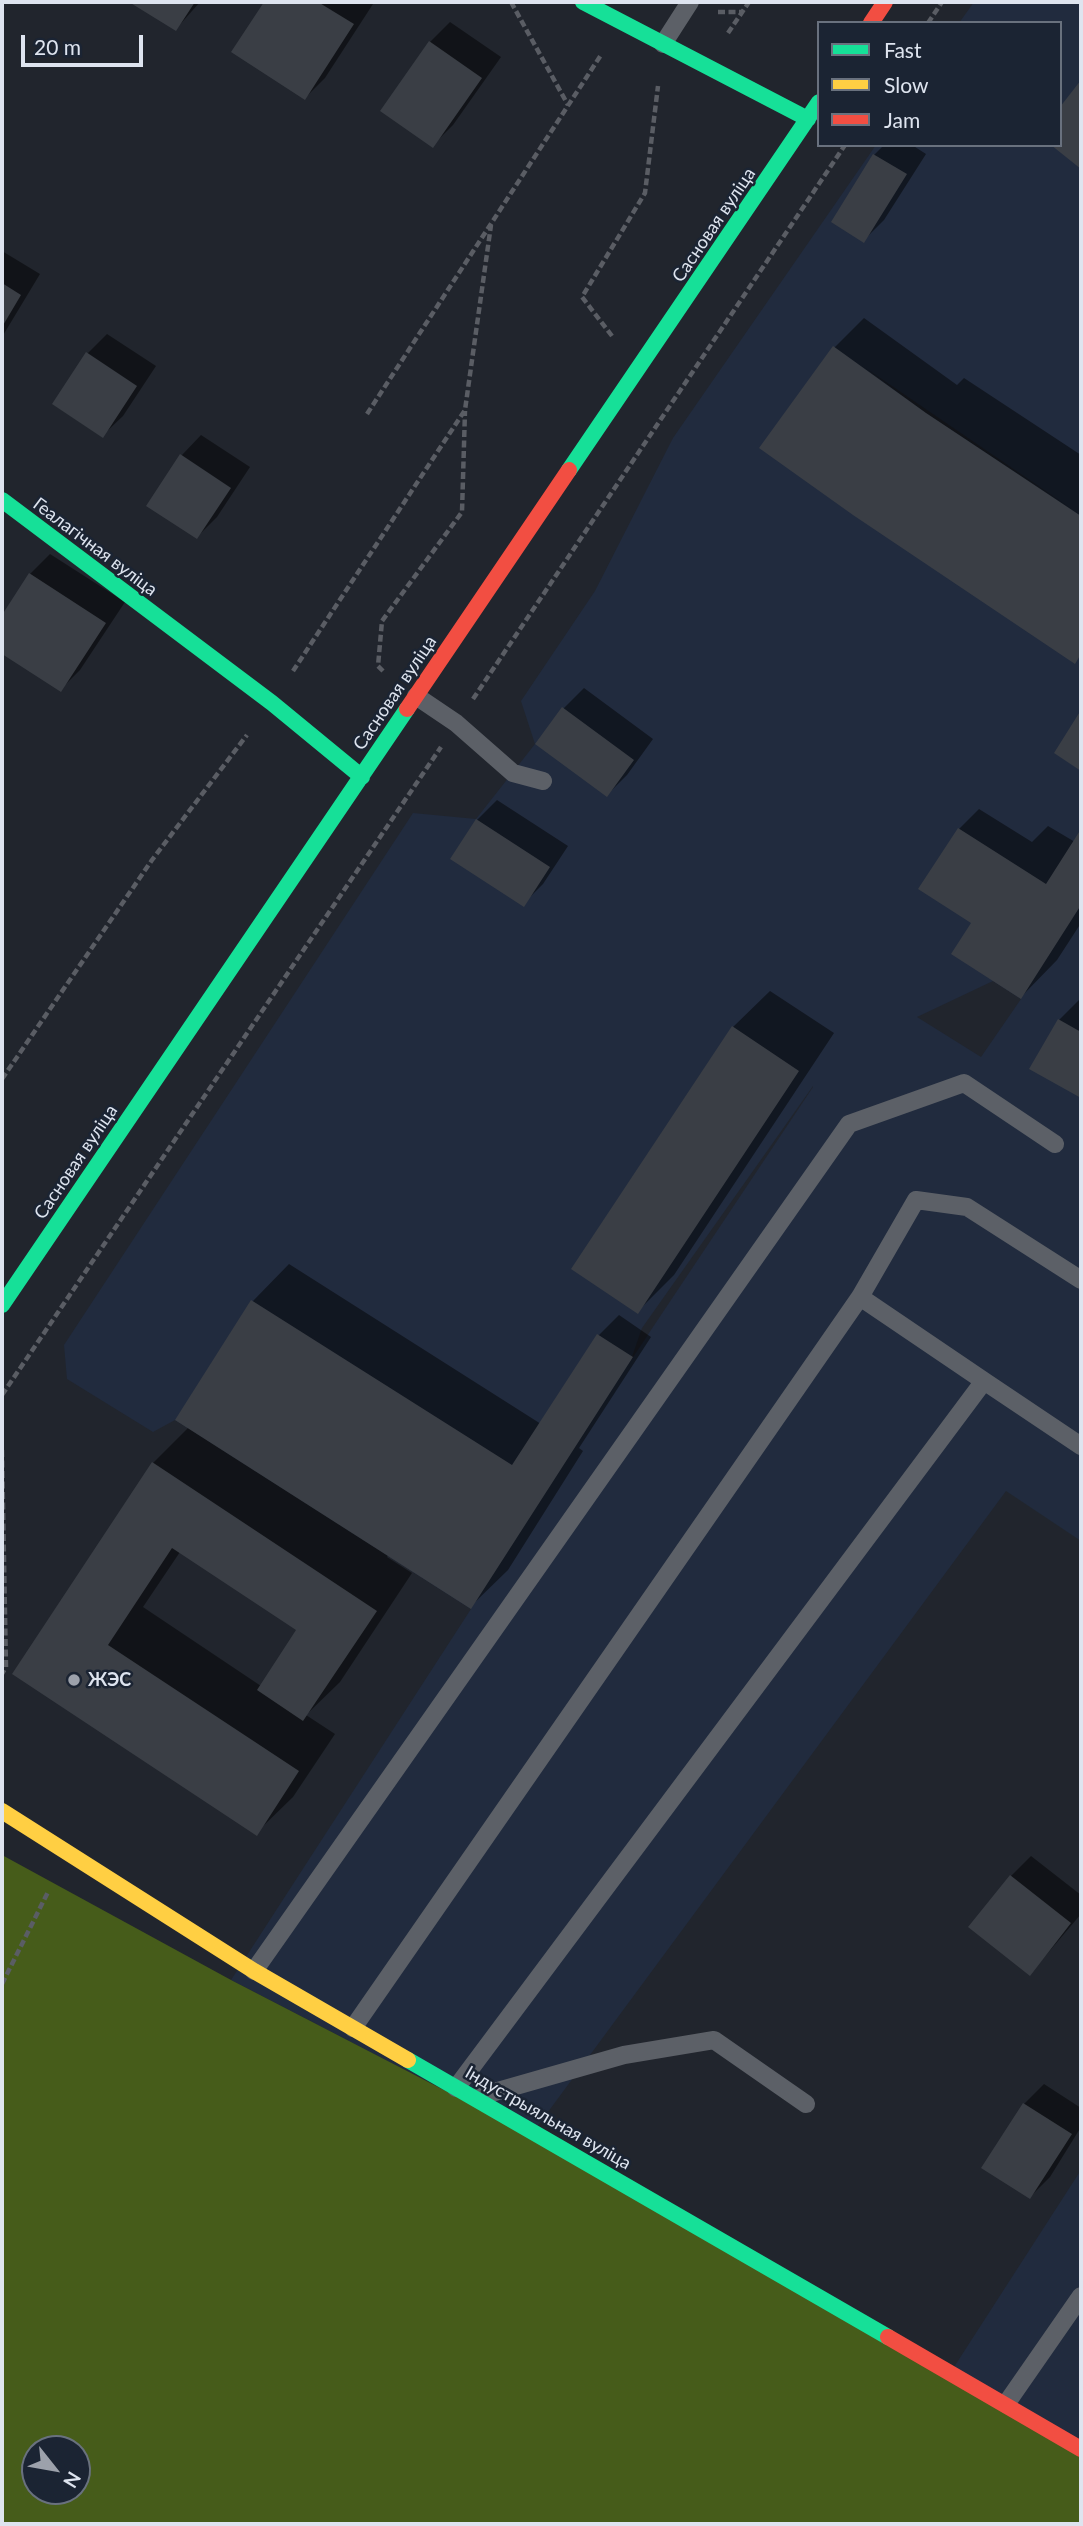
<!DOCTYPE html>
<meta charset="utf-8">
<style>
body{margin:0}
#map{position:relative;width:1083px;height:2526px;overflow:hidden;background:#21252d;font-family:Lato,sans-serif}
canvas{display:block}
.frame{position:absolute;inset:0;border:4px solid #dee4ef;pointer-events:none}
.legend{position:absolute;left:817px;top:21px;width:245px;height:126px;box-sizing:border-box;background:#1b2433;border:2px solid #69717e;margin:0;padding:9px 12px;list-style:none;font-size:21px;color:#dee4ef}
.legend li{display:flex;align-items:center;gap:14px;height:35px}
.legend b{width:35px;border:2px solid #69717e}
.north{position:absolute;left:21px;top:2435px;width:70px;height:70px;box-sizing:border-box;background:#1b2433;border:2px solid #69717e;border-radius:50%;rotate:121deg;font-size:19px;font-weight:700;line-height:28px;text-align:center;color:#dee4ef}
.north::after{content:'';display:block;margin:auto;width:24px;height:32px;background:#9ca1ab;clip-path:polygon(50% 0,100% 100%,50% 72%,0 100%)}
.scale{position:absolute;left:21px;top:35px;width:122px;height:32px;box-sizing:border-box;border:4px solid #dee4ef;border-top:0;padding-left:9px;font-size:21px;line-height:24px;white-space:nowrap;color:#dee4ef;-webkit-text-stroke:5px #1b2433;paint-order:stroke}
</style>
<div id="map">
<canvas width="1083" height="2526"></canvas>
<div class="frame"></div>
<ul class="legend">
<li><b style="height:9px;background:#16e098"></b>Fast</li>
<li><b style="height:9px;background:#ffcf43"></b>Slow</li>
<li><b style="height:9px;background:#f24e42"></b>Jam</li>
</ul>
<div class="north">N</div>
<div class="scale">20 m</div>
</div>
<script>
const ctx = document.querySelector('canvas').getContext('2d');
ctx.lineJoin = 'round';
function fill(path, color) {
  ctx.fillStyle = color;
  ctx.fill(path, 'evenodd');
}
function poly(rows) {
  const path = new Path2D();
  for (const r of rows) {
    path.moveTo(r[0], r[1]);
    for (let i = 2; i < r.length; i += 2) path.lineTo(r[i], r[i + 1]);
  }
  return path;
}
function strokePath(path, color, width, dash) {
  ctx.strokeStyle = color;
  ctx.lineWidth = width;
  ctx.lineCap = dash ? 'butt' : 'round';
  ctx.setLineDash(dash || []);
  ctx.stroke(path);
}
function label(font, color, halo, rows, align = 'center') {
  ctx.font = font + ' Lato,sans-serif';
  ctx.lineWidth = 5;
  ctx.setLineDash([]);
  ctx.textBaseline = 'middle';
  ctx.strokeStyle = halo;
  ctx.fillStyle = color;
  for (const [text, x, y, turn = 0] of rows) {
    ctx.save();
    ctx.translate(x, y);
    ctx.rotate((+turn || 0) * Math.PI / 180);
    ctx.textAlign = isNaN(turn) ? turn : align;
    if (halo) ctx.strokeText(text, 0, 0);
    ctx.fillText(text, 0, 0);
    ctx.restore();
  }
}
const built = poly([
 [974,2,1081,2,1081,1541,1006,1491,531,2135,231,1980,471,1609,175,1420,153,1432,67,1379,64,1345,413,813,476,819,535,744,521,701,595,591,673,438,876,145,1060,145,1060,23,959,23],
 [864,367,1072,509,926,413],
 [993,981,1021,999,981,1057,917,1017],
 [813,1086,813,1087,631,1360,642,1328],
 [1081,2170,1081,2456,945,2381]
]);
const forest = poly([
 [2,1855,231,1980,531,2135,1081,2456,1081,2524,2,2524],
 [35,2449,77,2449,77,2491,35,2491]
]);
const shadow = poly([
 [132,2,200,2,176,29],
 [266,2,369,2,373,4,325,78,305,98,233,52],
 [450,22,501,57,453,125,433,145,430,42],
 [884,145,912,145,926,154,884,220,864,240,834,221,874,155],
 [2,251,40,274,2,337],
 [864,318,957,385,964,378,1081,455,1081,655,1074,662,762,447,835,347],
 [107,334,156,366,123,416,103,435,87,354],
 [201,435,250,467,217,517,197,537,182,455],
 [50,554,125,602,80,670,60,690,2,651,2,618,30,574],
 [584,688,653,739,627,775,607,795,537,744,564,708],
 [497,800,568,846,543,884,523,904,477,820],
 [979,809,1032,842,1048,826,1075,842,1081,833,1081,923,1057,960,1021,997,973,923,921,889,959,829],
 [770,991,834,1033,674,1275,638,1311,733,1027],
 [1081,998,1081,1096,1032,1068,1059,1020],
 [289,1264,541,1424,599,1335,619,1315,651,1337,579,1448,583,1451,508,1570,471,1606,389,1554,387,1557,412,1573,340,1682,306,1715,335,1734,293,1797,256,1833,14,1673,153,1463,189,1427,177,1420,253,1301],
 [180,1552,298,1630,261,1686,143,1607],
 [1031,1856,1081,1895,1081,1914,1030,1974,1011,1876],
 [1044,2084,1081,2108,1081,2127,1050,2177,1030,2197,1024,2104]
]);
const building = poly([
 [129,2,195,2,176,31],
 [264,2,318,2,354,24,305,100,231,52],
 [429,41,482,78,433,148,380,111],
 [1081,80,1081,169,1051,145,1060,145,1060,107],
 [873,154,907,174,864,243,831,222],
 [2,283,21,295,2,327],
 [833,346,926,413,1081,516,1081,654,1075,664,853,515,759,448],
 [86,352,137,386,103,438,52,404],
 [180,454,231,488,197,539,146,506],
 [29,573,106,623,61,692,2,654,2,615],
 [562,707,634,760,607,797,535,744],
 [1081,710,1081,771,1054,753],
 [476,819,550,867,524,907,450,859],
 [958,828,1046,884,1081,829,1081,905,1021,999,951,954,971,923,918,889],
 [1058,1019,1081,1032,1081,1098,1029,1069],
 [732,1026,799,1071,638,1314,571,1269],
 [251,1300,512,1465,597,1334,633,1357,471,1609,175,1420],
 [152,1462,377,1611,303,1721,257,1690,296,1630,172,1548,108,1645,299,1771,257,1836,12,1674],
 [1010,1875,1071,1923,1030,1976,968,1927],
 [1023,2103,1072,2134,1030,2199,981,2168]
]);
const path = poly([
 [511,2,568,105],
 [718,12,741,12],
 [928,23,942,2],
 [728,33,749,2],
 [612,336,582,297,645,193,658,86],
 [367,414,601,55],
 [293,671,465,410,491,225],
 [383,671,378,666,382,621,462,512,465,411],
 [473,699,845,145],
 [2,1079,152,860,247,735],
 [2,1395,441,747],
 [2,1450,6,1667,2,1674],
 [2,1984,49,1890]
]);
const lane = poly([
 [663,44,690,2],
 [416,696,456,723,513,773,543,781],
 [860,1297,984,1381],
 [254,1971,849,1124,964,1083,1055,1144],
 [353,2028,860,1297,916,1200,967,1207,1081,1280],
 [456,2088,984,1381,1081,1446],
 [477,2097,624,2055,714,2040,806,2104],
 [1006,2404,1081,2296]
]);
const fast = poly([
 [583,2,808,119],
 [569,470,819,102],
 [2,500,272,703,362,777],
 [2,1305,407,709],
 [408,2060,888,2337]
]);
const slow = poly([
 [2,1811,254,1971,408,2060]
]);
const jam = poly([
 [871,23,885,2],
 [407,709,569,470],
 [888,2337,1081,2449]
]);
const markers = [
 [74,1680,7,"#9ca1ab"]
];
const streetNames = [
 ["Сасновая вуліца",714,225,-56],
 ["Геалагічная вуліца",95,547,37],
 ["Сасновая вуліца",395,693,-56],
 ["Сасновая вуліца",76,1162,-56],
 ["Індустрыяльная вуліца",548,2118,30]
];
const poiNames = [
 ["ЖЭС",88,1680]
];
fill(built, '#212b3e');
fill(forest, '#465c1a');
fill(shadow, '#0007');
fill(building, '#3a3e45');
strokePath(path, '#5a5d64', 4.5, [7, 3.5]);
strokePath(lane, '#5c6067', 18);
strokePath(fast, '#16e098', 16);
strokePath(slow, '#ffcf43', 16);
strokePath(jam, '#f24e42', 16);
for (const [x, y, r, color] of markers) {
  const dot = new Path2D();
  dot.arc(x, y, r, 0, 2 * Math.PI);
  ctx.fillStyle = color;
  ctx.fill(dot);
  strokePath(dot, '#1b2433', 2.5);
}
label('18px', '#dee4ef', '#1b2433', streetNames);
label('bold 18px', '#dee4ef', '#1b2433', poiNames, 'left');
</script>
